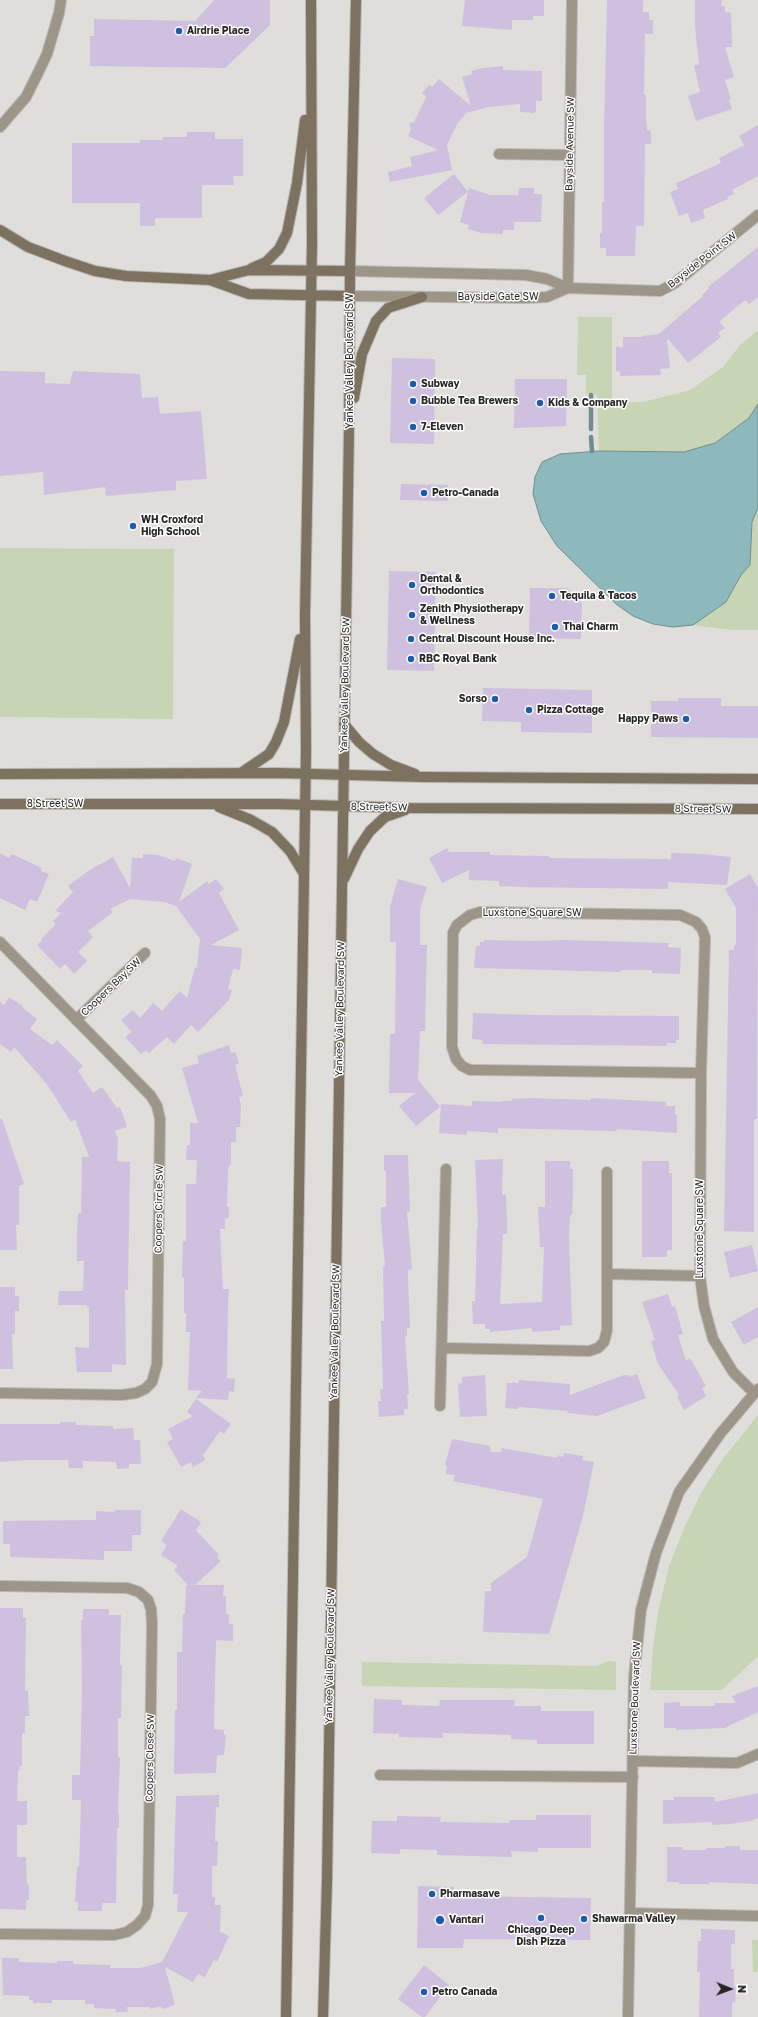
<!DOCTYPE html>
<style>
body{margin:0}
#map{position:relative;width:758px;height:2017px;overflow:hidden;background:#dfdedb;font-family:"Golos Text",sans-serif}
canvas{display:block}
.north{position:absolute;left:710px;top:1969px;width:40px;height:40px;-webkit-text-stroke:3px #fff;paint-order:stroke;rotate:91deg;font-size:11px;font-weight:700;line-height:16px;text-align:center;color:#272625}
.north::after{content:'';display:block;margin:auto;width:14px;height:18px;background:#272625;clip-path:polygon(50% 0,100% 100%,50% 72%,0 100%)}
</style>
<div id="map">
<canvas width="758" height="2017"></canvas>
<div class="north">N</div>
</div>
<script>
const ctx = document.querySelector('canvas').getContext('2d');
ctx.lineJoin = 'round';
function fill(path, color) {
  ctx.fillStyle = color;
  ctx.fill(path, 'evenodd');
}
function poly(rows) {
  const path = new Path2D();
  for (const r of rows) {
    path.moveTo(r[0], r[1]);
    for (let i = 2; i < r.length; i += 2) path.lineTo(r[i], r[i + 1]);
  }
  return path;
}
function strokePath(path, color, width, dash) {
  ctx.strokeStyle = color;
  ctx.lineWidth = width;
  ctx.lineCap = dash ? 'butt' : 'round';
  ctx.setLineDash(dash || []);
  ctx.stroke(path);
}
function label(font, color, halo, rows, align = 'center') {
  ctx.font = font + ' "Golos Text",sans-serif';
  ctx.lineWidth = 3;
  ctx.setLineDash([]);
  ctx.textBaseline = 'middle';
  ctx.strokeStyle = halo;
  ctx.fillStyle = color;
  for (const [text, x, y, turn = 0] of rows) {
    ctx.save();
    ctx.translate(x, y);
    ctx.rotate((+turn || 0) * Math.PI / 180);
    ctx.textAlign = isNaN(turn) ? turn : align;
    if (halo) ctx.strokeText(text, 0, 0);
    ctx.fillText(text, 0, 0);
    ctx.restore();
  }
}
const green = poly([
 [578,317,612,317,612,402,643,402,690,390,723,367,740,345,758,330,758,404,749,418,715,443,684,452,599,451,597,395,586,394,586,375,577,375],
 [758,508,758,630,731,630,693,625,726,602,741,575,750,565,752,522],
 [0,548,174,549,173,719,0,717],
 [758,1415,758,1656,722,1690,650,1690,653,1648,658,1612,669,1566,685,1526,701,1493,722,1460],
 [608,1661,616,1662,616,1690,362,1686,362,1662,597,1666],
 [752,1940,758,1940,758,1972,753,1972]
]);
const water = poly([
 [758,404,758,508,752,522,750,565,741,575,726,602,693,625,673,627,653,624,633,616,616,604,557,546,541,521,533,494,535,477,542,462,560,454,599,451,684,452,715,443,749,418,758,404]
]);
const stream = poly([
 [591,395,591,429],
 [591,437,592,451]
]);
const building = poly([
 [214,0,270,0,270,25,225,68,90,66,90,36,94,36,94,19,195,21],
 [465,0,544,0,544,16,533,16,533,20,512,20,512,30,462,26],
 [607,0,643,0,643,12,649,12,649,20,653,20,653,34,645,34,644,95,646,95,646,123,647,123,647,130,651,131,651,144,645,144,644,226,636,226,635,256,606,256,606,248,600,248,600,233,602,233,602,202,604,202,604,129],
 [695,0,722,0,721,6,725,6,725,12,731,13,732,47,725,47,734,77,725,80,731,99,729,100,732,109,696,121,688,96,700,92,694,66,699,64,695,27],
 [503,66,503,70,542,71,542,101,536,101,536,111,534,113,520,112,520,104,489,107,466,113,457,124,447,145,452,170,390,182,388,172,412,166,410,157,438,150,408,136,411,129,409,123,414,122,426,97,422,93,429,85,432,87,439,79,471,106,462,77,472,74,471,71,482,68],
 [758,125,758,176,732,190,734,194,727,197,728,199,703,210,705,218,691,223,688,213,679,216,670,192,678,189,676,183,721,163,719,158,744,145,739,136],
 [187,132,215,132,215,139,243,139,243,176,233,176,234,185,202,185,202,218,155,218,155,226,140,226,140,203,72,203,72,143,140,143,140,140,163,140,162,137,187,137],
 [454,174,468,192,438,215,424,198],
 [469,188,490,195,518,195,519,188,534,188,534,194,542,194,541,222,514,222,514,230,503,230,503,234,481,233,468,229,469,225,460,222],
 [758,247,758,297,749,304,745,300,719,322,725,328,718,333,721,337,688,363,667,338,670,368,660,369,661,375,620,376,620,372,616,371,616,347,623,347,623,337,643,337,643,336,659,334,703,296,702,295,709,288,708,287],
 [392,358,435,359,434,444,390,443],
 [0,371,45,372,45,383,70,384,73,371,140,374,142,398,158,397,160,414,201,411,207,479,176,481,176,490,106,496,105,487,44,495,43,472,0,476],
 [515,379,567,379,566,426,514,428],
 [401,484,448,485,448,501,400,500],
 [389,571,436,572,434,671,387,670],
 [530,588,567,588,582,603,581,639,529,638],
 [483,688,592,690,592,733,521,732,521,722,482,721],
 [678,698,721,698,721,706,758,706,758,738,651,737,651,701,678,701],
 [447,848,449,852,490,852,490,855,549,856,549,858,671,859,671,853,702,854,731,857,727,885,668,882,668,889,518,887,499,886,499,881,469,880,469,870,442,883,429,858],
 [0,853,9,858,12,854,42,868,41,871,49,874,37,902,30,899,25,910,0,898],
 [143,854,158,855,175,861,176,858,192,864,179,902,207,881,209,884,216,879,224,889,219,893,239,930,211,945,242,948,240,970,233,969,228,989,232,990,229,1000,198,1032,191,1025,174,1044,167,1037,149,1053,146,1050,141,1054,125,1037,132,1032,121,1020,133,1010,140,1018,153,1003,162,1011,180,991,187,998,195,967,197,968,200,939,176,906,164,902,130,899,110,909,113,912,88,931,93,937,78,952,87,961,74,974,65,964,60,969,37,945,42,940,41,939,56,924,53,921,61,913,55,911,73,892,68,886,88,871,113,857,130,888,132,858,143,858],
 [750,874,758,888,757,1092,757,1119,754,1119,754,1232,724,1231,729,950,734,950,734,945,736,945,736,908,725,889],
 [398,879,427,887,420,910,420,945,427,945,425,1031,420,1031,418,1079,440,1107,416,1126,399,1106,415,1093,389,1093,390,1034,395,1034,396,942,390,942,390,907],
 [484,940,535,941,564,940,669,943,668,947,681,948,680,974,652,973,652,970,621,970,620,972,474,968,476,946,480,946,480,942,484,942],
 [9,997,23,1006,22,1007,37,1019,30,1029,52,1045,57,1040,83,1066,78,1071,93,1093,102,1087,117,1108,120,1107,127,1127,115,1131,118,1139,117,1161,130,1162,128,1290,125,1290,126,1365,112,1364,112,1372,77,1372,75,1347,89,1348,89,1307,87,1307,87,1305,58,1305,59,1291,83,1291,84,1261,77,1261,77,1232,78,1213,81,1213,82,1157,89,1157,75,1119,71,1122,46,1083,14,1047,11,1052,0,1044,0,1002,4,1005],
 [473,1013,533,1015,679,1016,679,1040,676,1040,676,1043,667,1043,667,1046,482,1044,483,1040,472,1039],
 [229,1045,231,1053,235,1052,239,1063,235,1065,243,1096,239,1097,241,1105,240,1127,236,1127,236,1142,231,1142,231,1165,229,1165,228,1170,227,1207,229,1207,229,1218,225,1218,225,1229,220,1229,223,1289,229,1289,228,1301,227,1378,235,1379,234,1392,229,1391,228,1400,196,1398,202,1391,188,1390,190,1332,186,1332,186,1313,184,1313,184,1277,182,1277,183,1241,186,1241,186,1184,196,1184,197,1160,186,1160,187,1145,190,1145,190,1123,198,1123,182,1068,199,1063,197,1056],
 [591,1098,666,1102,666,1106,675,1106,675,1115,677,1115,677,1133,617,1129,616,1131,498,1128,498,1133,467,1131,467,1135,439,1133,441,1104,472,1106,472,1101,502,1102,502,1101,512,1101,512,1099,531,1098,591,1100],
 [0,1119,2,1119,24,1184,19,1186,19,1225,16,1225,17,1250,0,1250],
 [384,1155,408,1155,410,1212,407,1212,412,1269,408,1270,408,1277,410,1328,407,1328,407,1335,405,1336,409,1394,407,1394,408,1409,404,1409,404,1415,379,1417,378,1401,381,1401,380,1389,383,1389,381,1321,384,1321,383,1267,385,1266,381,1221,381,1207,386,1207,386,1171,384,1171],
 [503,1159,502,1195,506,1195,507,1224,507,1234,503,1234,500,1304,542,1302,544,1247,540,1247,538,1207,545,1207,545,1161,570,1161,570,1169,573,1169,573,1194,572,1215,570,1215,569,1239,572,1325,560,1326,560,1330,532,1332,532,1328,490,1332,490,1329,485,1329,485,1324,473,1324,472,1301,475,1301,477,1228,478,1228,475,1160],
 [642,1161,669,1161,669,1173,672,1173,672,1250,667,1250,667,1257,642,1257],
 [752,1245,758,1271,730,1278,724,1252],
 [0,1287,15,1287,15,1296,19,1296,19,1311,15,1311,15,1334,12,1334,13,1369,0,1369],
 [668,1294,672,1307,675,1306,683,1334,678,1335,686,1361,690,1358,706,1386,702,1388,706,1396,684,1410,677,1397,679,1395,658,1364,651,1341,655,1340,642,1302],
 [758,1307,758,1337,744,1345,731,1322],
 [637,1374,646,1398,597,1416,567,1413,568,1411,519,1407,517,1409,505,1408,507,1383,519,1383,519,1380,570,1384,570,1395,624,1375,628,1375,629,1377],
 [485,1375,487,1416,460,1417,458,1384,462,1383,462,1377],
 [196,1399,231,1424,224,1434,220,1431,203,1455,205,1460,193,1467,191,1462,181,1467,167,1442,173,1439,168,1429,193,1416,187,1412],
 [60,1422,76,1422,76,1425,113,1426,113,1429,133,1428,134,1440,140,1440,141,1464,129,1464,129,1468,117,1469,116,1462,83,1461,83,1468,69,1468,68,1460,28,1460,0,1462,0,1424,60,1424],
 [452,1439,490,1446,491,1452,501,1452,502,1448,557,1458,558,1455,563,1457,564,1453,583,1456,582,1460,594,1462,583,1516,549,1634,483,1632,485,1591,491,1591,491,1583,527,1557,543,1499,453,1481,455,1475,446,1474,447,1466,445,1465],
 [181,1509,201,1522,196,1530,219,1555,217,1557,221,1561,195,1585,224,1585,223,1596,226,1596,226,1614,229,1614,229,1624,233,1624,233,1641,216,1640,214,1729,224,1730,224,1735,226,1735,224,1755,217,1755,216,1773,174,1774,175,1710,177,1710,177,1652,182,1652,183,1614,185,1614,186,1585,188,1585,174,1570,178,1566,161,1555,167,1545,161,1541],
 [115,1510,141,1510,141,1535,132,1535,132,1551,104,1551,104,1560,10,1557,10,1544,3,1544,3,1521,96,1520,96,1511,115,1512],
 [0,1608,23,1608,23,1618,26,1618,25,1691,28,1691,29,1716,25,1716,25,1733,22,1733,22,1766,20,1766,19,1771,18,1771,17,1801,27,1801,27,1825,17,1825,17,1857,26,1857,27,1884,29,1885,29,1900,26,1900,26,1910,0,1909],
 [83,1609,109,1609,109,1615,121,1615,120,1665,122,1665,121,1718,118,1718,118,1757,120,1757,118,1813,119,1813,119,1828,117,1828,116,1903,102,1903,102,1911,78,1911,78,1902,75,1902,77,1867,79,1867,81,1800,72,1800,72,1775,80,1775,82,1688,81,1620,83,1620],
 [758,1686,758,1712,725,1728,676,1730,676,1728,664,1728,664,1703,680,1702,680,1706,715,1706,715,1703,736,1703,732,1696],
 [374,1699,402,1700,402,1705,439,1706,440,1700,515,1700,514,1706,541,1706,541,1711,594,1711,594,1744,537,1744,537,1740,511,1739,511,1735,443,1733,443,1738,399,1737,399,1734,373,1733],
 [758,1793,758,1818,751,1821,729,1824,712,1825,712,1822,663,1824,663,1800,674,1800,674,1797,715,1797,715,1802],
 [219,1795,219,1807,216,1807,215,1841,218,1841,217,1866,212,1866,212,1897,215,1897,215,1905,221,1905,220,1932,229,1936,217,1962,214,1960,205,1977,198,1974,193,1982,165,1967,175,2005,162,2009,161,2006,151,2009,150,2007,127,2007,128,2012,115,2012,116,2009,94,2008,94,2004,85,2004,85,2000,52,2000,52,2003,33,2003,33,2000,29,2000,29,1996,3,1995,2,1958,19,1958,19,1962,57,1963,57,1961,73,1961,73,1964,110,1965,110,1968,140,1968,162,1962,188,1912,177,1912,178,1894,173,1894,176,1796],
 [536,1815,591,1815,591,1848,538,1848,538,1852,511,1851,512,1857,437,1855,437,1850,400,1849,400,1854,371,1853,372,1821,397,1821,397,1816,441,1817,440,1822,509,1823,509,1820,536,1820],
 [725,1846,740,1846,740,1850,758,1850,758,1884,709,1882,709,1884,679,1884,679,1882,667,1882,667,1847,683,1847,682,1850,706,1850,706,1848,725,1848],
 [418,1886,454,1887,453,1896,591,1898,590,1940,464,1939,463,1948,417,1948],
 [701,1929,735,1930,735,1944,731,1944,731,1969,734,1969,734,1987,736,1987,735,2003,732,2002,732,2017,699,2017,700,1972,697,1972,698,1941,701,1941],
 [424,1965,449,1985,425,2017,422,2017,398,1999]
]);
const street = poly([
 [0,127,26,97,37,75,47,54,59,13,61,0],
 [499,154,570,155],
 [350,271,526,275,547,279,568,288,660,291,675,283,758,215],
 [568,288,572,0],
 [350,296,525,298,547,297,568,288],
 [0,942,151,1096,157,1106,160,1119,157,1364,152,1382,145,1389,136,1393,122,1395,0,1393],
 [76,1020,145,953],
 [701,1073,480,1070,470,1070,462,1066,456,1059,452,1047,453,933,457,925,470,915,480,912,680,915,696,922,702,929,705,937,701,1073,700,1276,704,1306,713,1339,733,1372,754,1393],
 [608,1274,700,1276],
 [442,1348,589,1351,598,1348,604,1342,607,1330,607,1172],
 [440,1406,446,1169],
 [0,1586,127,1588,139,1592,148,1600,151,1609,152,1623,148,1905,145,1916,137,1925,127,1932,114,1935,0,1934],
 [633,1761,737,1763,758,1754],
 [380,1775,633,1777],
 [630,1913,758,1916],
 [628,2017,634,1677,641,1610,656,1553,679,1492,720,1434,758,1389]
]);
const secondary = poly([
 [0,230,28,247,65,261,95,271,126,276,210,280,249,270,350,271],
 [252,268,266,262,279,249,287,233,297,183,305,120],
 [210,280,249,294,350,296],
 [354,398,362,354,376,321,388,308,422,297],
 [344,724,359,742,373,754,391,765,415,774],
 [241,773,269,754,276,742,284,722,300,639],
 [0,774,278,773,422,777,758,779],
 [0,804,278,804,410,808,758,809],
 [219,807,251,820,272,832,290,851,304,874],
 [344,879,358,849,370,831,385,817,405,810],
 [286,2017,306,751,305,615,312,245,311,0],
 [323,2017,327,1881,349,426,350,271,356,0]
]);
const markers = [
 [179,31,4,"#1e5bad"],
 [413,384,4,"#1e5bad"],
 [413,401,4,"#1e5bad"],
 [540,403,4,"#1e5bad"],
 [413,427,4,"#1e5bad"],
 [424,493,4,"#1e5bad"],
 [133,526,4,"#1e5bad"],
 [412,585,4,"#1e5bad"],
 [552,596,4,"#1e5bad"],
 [412,615,4,"#1e5bad"],
 [555,627,4,"#1e5bad"],
 [411,639,4,"#1e5bad"],
 [411,659,4,"#1e5bad"],
 [495,699,4,"#1e5bad"],
 [529,710,4,"#1e5bad"],
 [686,719,4,"#1e5bad"],
 [432,1894,4,"#1e5bad"],
 [541,1918,4,"#1e5bad"],
 [584,1919,4,"#1e5bad"],
 [440,1920,5,"#1e5bad"],
 [424,1992,4,"#1e5bad"]
];
const poiNames = [
 ["Airdrie Place",187,31],
 ["Subway",421,384],
 ["Bubble Tea Brewers",421,401],
 ["Kids & Company",548,403],
 ["7-Eleven",421,427],
 ["Petro-Canada",432,493],
 ["WH Croxford",141,520],
 ["High School",141,532],
 ["Dental &",420,579],
 ["Orthodontics",420,591],
 ["Tequila & Tacos",560,596],
 ["Zenith Physiotherapy",420,609],
 ["& Wellness",420,621],
 ["Thai Charm",563,627],
 ["Central Discount House Inc.",419,639],
 ["RBC Royal Bank",419,659],
 ["Sorso",487,699,"right"],
 ["Pizza Cottage",537,710],
 ["Happy Paws",678,719,"right"],
 ["Pharmasave",440,1894],
 ["Shawarma Valley",592,1919],
 ["Vantari",449,1920],
 ["Chicago Deep",541,1930,"center"],
 ["Dish Pizza",541,1942,"center"],
 ["Petro Canada",432,1992]
];
const streetNames = [
 ["Bayside Avenue SW",570,144,-89],
 ["Bayside Point SW",702,260,-38],
 ["Bayside Gate SW",498,297],
 ["Yankee Valley Boulevard SW",350,361,-90],
 ["Yankee Valley Boulevard SW",345,685,-89],
 ["8 Street SW",55,804],
 ["8 Street SW",379,807,1],
 ["8 Street SW",703,809,1],
 ["Luxstone Square SW",532,913],
 ["Coopers Bay SW",111,987,-44],
 ["Yankee Valley Boulevard SW",340,1009,-89],
 ["Coopers Circle SW",159,1209,-89],
 ["Luxstone Square SW",700,1229,-90],
 ["Yankee Valley Boulevard SW",335,1332,-89],
 ["Yankee Valley Boulevard SW",330,1656,-89],
 ["Luxstone Boulevard SW",635,1698,-88],
 ["Coopers Close SW",150,1758,-89]
];
fill(green, '#c8d5b5');
fill(water, '#8eb9bc');
strokePath(water, '#6f8d8f', 1);
strokePath(stream, '#6f8d8f', 4.5);
fill(building, '#cfc0e0');
strokePath(street, '#bab9b7', 12);
strokePath(secondary, '#bab9b7', 12);
strokePath(street, '#9c9588', 10);
strokePath(secondary, '#7d725f', 10);
for (const [x, y, r, color] of markers) {
  const dot = new Path2D();
  dot.arc(x, y, r, 0, 2 * Math.PI);
  ctx.fillStyle = color;
  ctx.fill(dot);
  strokePath(dot, '#fff', 1.5);
}
label('bold 10px', '#272625', '#fff', poiNames, 'left');
label('10px', '#272625', '#fff', streetNames);
</script>
